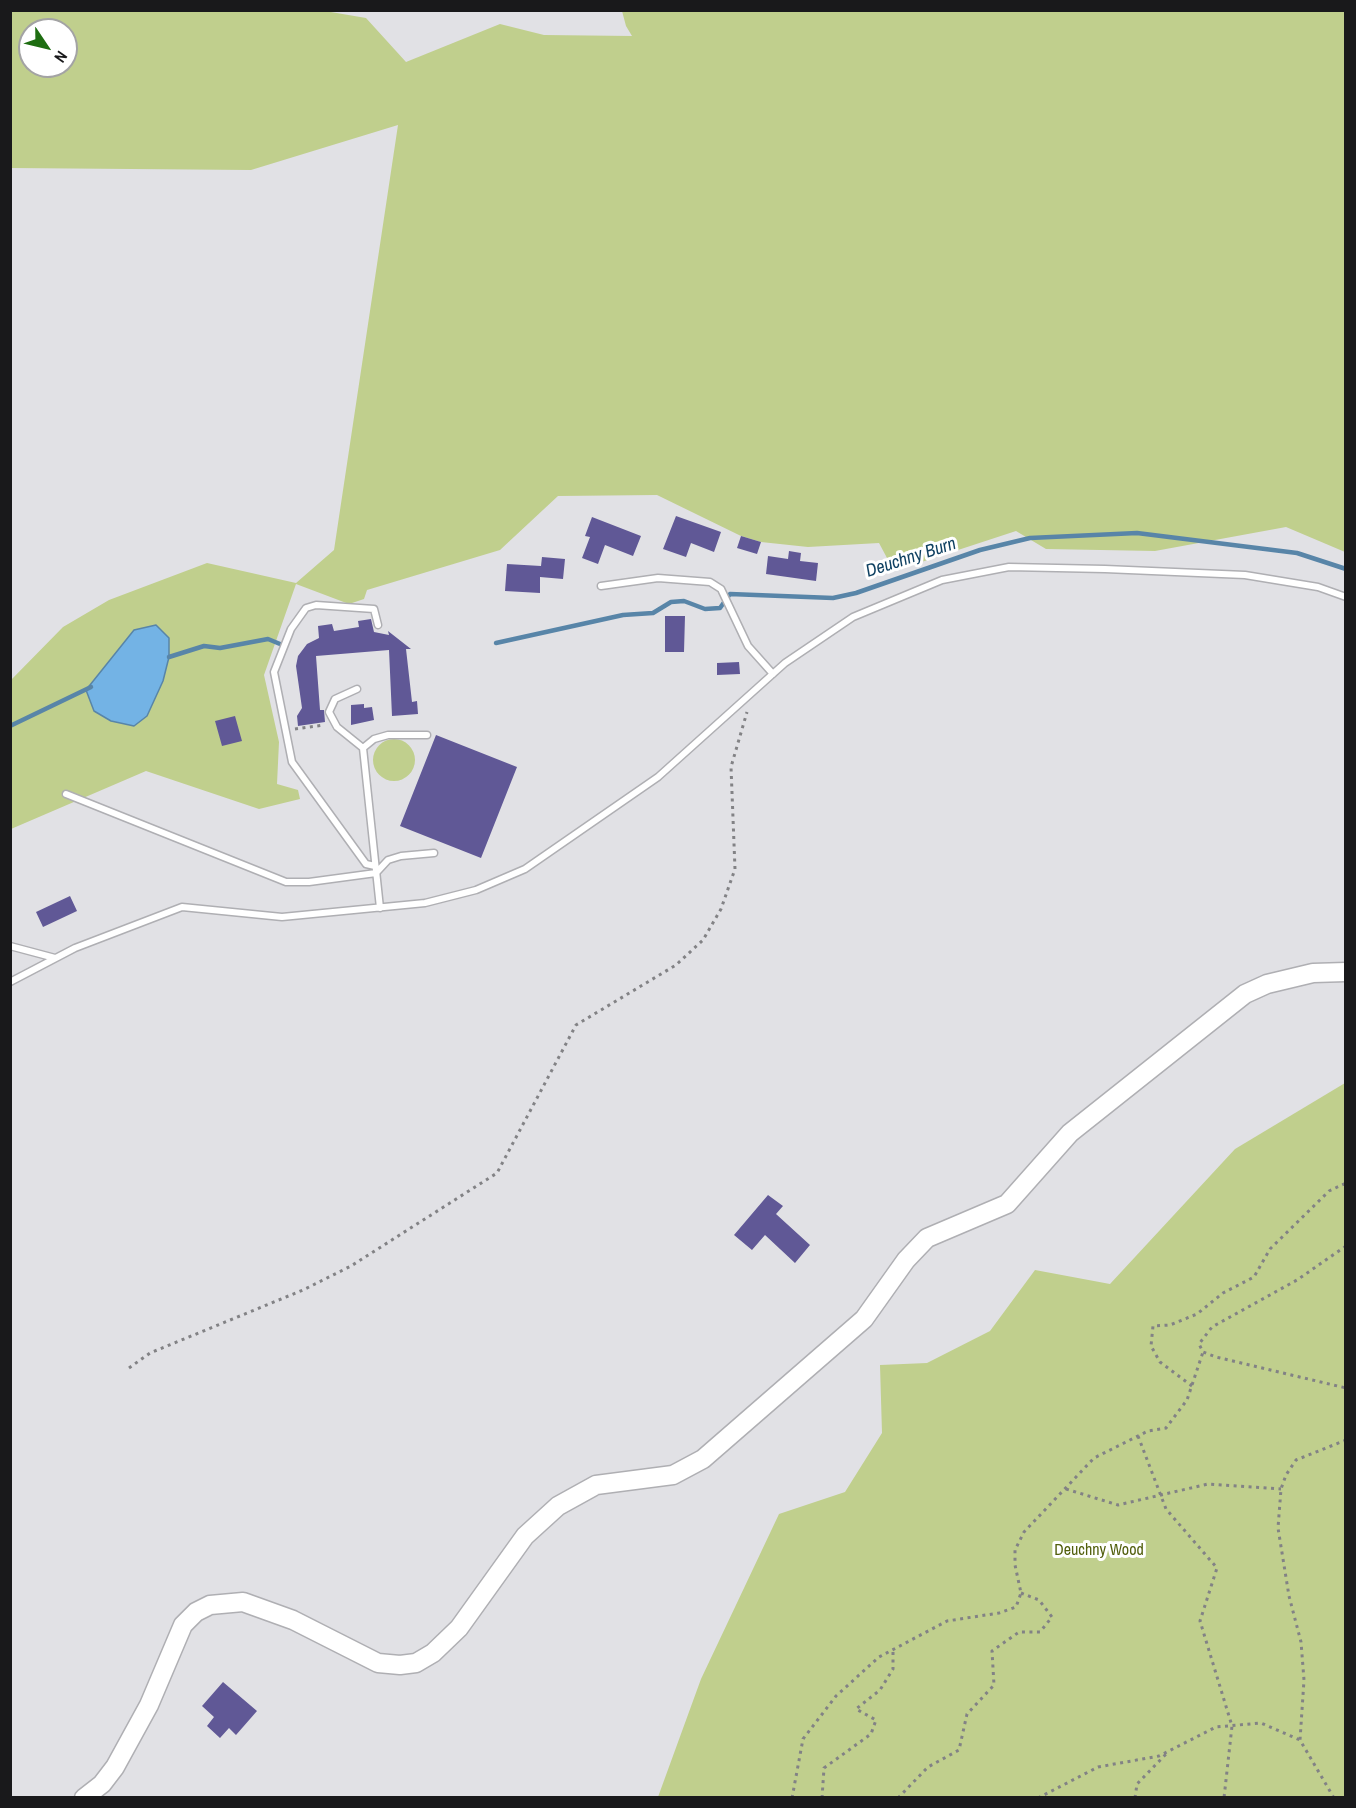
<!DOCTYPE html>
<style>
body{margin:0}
#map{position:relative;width:1356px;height:1808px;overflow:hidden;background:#e1e1e5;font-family:"Archivo Narrow",sans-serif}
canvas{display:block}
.frame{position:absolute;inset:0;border:12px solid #19191b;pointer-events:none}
.north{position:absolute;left:18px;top:18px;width:60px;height:60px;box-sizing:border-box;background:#fff;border:2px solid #a3a3a4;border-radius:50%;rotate:125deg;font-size:16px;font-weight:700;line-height:24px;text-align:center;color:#19191b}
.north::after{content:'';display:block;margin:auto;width:21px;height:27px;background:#1e6d11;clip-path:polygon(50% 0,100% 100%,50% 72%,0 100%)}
</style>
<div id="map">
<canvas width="1356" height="1808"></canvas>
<div class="frame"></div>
<div class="north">N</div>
</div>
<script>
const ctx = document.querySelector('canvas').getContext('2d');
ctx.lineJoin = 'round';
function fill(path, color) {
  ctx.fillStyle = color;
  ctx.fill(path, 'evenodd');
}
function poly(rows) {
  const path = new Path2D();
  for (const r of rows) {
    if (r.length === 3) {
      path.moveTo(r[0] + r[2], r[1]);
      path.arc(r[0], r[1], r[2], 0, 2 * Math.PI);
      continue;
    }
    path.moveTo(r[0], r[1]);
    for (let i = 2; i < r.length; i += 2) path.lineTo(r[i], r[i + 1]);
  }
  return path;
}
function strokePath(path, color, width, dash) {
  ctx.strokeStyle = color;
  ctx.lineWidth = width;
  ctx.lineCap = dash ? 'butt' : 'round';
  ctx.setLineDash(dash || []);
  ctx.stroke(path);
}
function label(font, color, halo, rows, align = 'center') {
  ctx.font = font + ' "Archivo Narrow",sans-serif';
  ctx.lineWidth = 6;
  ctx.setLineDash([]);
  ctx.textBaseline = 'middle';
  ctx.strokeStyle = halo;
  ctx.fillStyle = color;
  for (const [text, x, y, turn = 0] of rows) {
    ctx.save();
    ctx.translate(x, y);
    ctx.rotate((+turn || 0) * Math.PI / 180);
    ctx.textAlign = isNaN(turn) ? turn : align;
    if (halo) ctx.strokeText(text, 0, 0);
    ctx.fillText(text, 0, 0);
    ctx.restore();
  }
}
const green = poly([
 [11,11,325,11,366,18,406,62,500,24,544,35,632,36,626,26,622,11,1345,11,1345,552,1286,527,1155,551,1046,549,1016,531,894,571,879,543,808,547,761,542,741,536,657,495,558,496,500,550,367,590,364,599,349,604,296,584,264,675,279,742,277,784,298,790,300,799,259,809,146,771,11,829,11,680,63,627,109,600,207,563,296,583,334,550,398,125,251,170,11,168],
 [30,30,66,30,66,66,30,66],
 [394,760,21],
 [1345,1083,1345,1797,658,1797,701,1679,779,1514,845,1492,882,1433,880,1365,927,1363,990,1331,1035,1270,1110,1284,1235,1149]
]);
const water = poly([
 [156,625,169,638,169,657,163,681,147,716,134,726,111,721,94,711,86,690,134,630,156,625]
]);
const stream = poly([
 [496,643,623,615,653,613,671,602,684,601,705,609,720,608,730,594,833,598,856,593,980,550,1030,538,1137,533,1297,553,1346,569],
 [169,657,204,646,220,648,268,639,280,644],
 [10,726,91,687]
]);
const building = poly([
 [676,516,721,532,714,552,691,543,686,557,663,549],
 [592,517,641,536,633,556,605,545,598,564,582,558,590,537,585,536],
 [741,536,761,542,757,554,737,548],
 [789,551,801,553,800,561,818,563,816,581,766,574,768,556,788,559],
 [542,557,565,559,563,579,540,577,540,593,505,591,507,564,541,566],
 [665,616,685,616,684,652,665,652],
 [371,619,374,632,389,635,388,631,411,649,406,649,412,702,417,701,418,714,392,716,389,650,316,656,320,710,324,710,325,722,298,726,297,716,302,708,296,666,298,656,307,644,319,638,318,626,332,624,334,631,359,627,358,621],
 [739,662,740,674,717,675,717,663],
 [364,704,364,708,372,707,374,720,351,725,351,705],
 [235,716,242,741,222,746,215,721],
 [436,735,517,767,481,858,400,826],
 [70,896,77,911,43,927,36,912],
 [768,1195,783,1206,776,1214,810,1245,795,1263,765,1235,752,1250,734,1235],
 [223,1682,257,1711,236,1735,229,1728,220,1738,207,1726,214,1717,202,1706]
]);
const path = poly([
 [295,729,324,725],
 [1346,1246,1297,1280,1212,1327,1199,1344,1203,1352,1216,1357,1346,1388],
 [129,1368,150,1353,303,1290,351,1266,497,1173,576,1025,676,965,703,940,721,909,735,869,731,767,747,712],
 [1192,1386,1160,1362,1151,1346,1153,1326,1170,1325,1197,1314,1223,1293,1254,1277,1270,1249,1329,1191,1346,1183],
 [1138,1436,1166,1509,1217,1568,1200,1621,1232,1726,1224,1798],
 [1066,1489,1118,1505,1208,1484,1281,1489],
 [792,1798,803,1739,836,1696,879,1657,947,1621,999,1613,1016,1607,1021,1593,1015,1565,1015,1550,1024,1532,1094,1458,1148,1431,1166,1428,1187,1400,1203,1352],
 [822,1798,824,1768,871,1734,876,1720,856,1709,880,1690,893,1669,893,1651],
 [898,1798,928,1767,959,1750,967,1714,994,1685,992,1651,1019,1632,1040,1632,1052,1617,1039,1600,1021,1593],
 [1038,1798,1098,1767,1159,1756,1216,1727,1261,1723,1300,1740],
 [1135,1798,1137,1784,1168,1752],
 [1334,1798,1300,1740,1304,1680,1301,1642,1289,1596,1278,1528,1281,1489,1286,1475,1296,1460,1346,1440]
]);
const lane = poly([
 [601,586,658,578,710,582,721,589,748,646,773,674],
 [357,689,335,699,329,712,337,727,363,748,380,908],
 [363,748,374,739,388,735,427,735],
 [66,794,286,882,309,882,376,873,388,860,401,856,434,853],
 [375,866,366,864,292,762,274,672,291,629,306,608,316,605,374,609,378,625],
 [10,946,55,958],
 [10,982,75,948,182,907,282,917,425,903,476,890,525,869,658,777,785,663,853,617,942,580,1009,567,1105,569,1245,575,1318,587,1346,597]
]);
const secondary = poly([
 [84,1798,102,1784,115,1767,149,1705,183,1625,196,1612,210,1605,243,1602,293,1620,378,1663,400,1665,416,1663,433,1653,459,1628,525,1536,558,1506,596,1485,673,1475,703,1459,864,1319,906,1260,927,1238,1007,1204,1070,1133,1245,994,1267,984,1313,973,1346,972]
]);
const parkNames = [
 ["Deuchny Wood",1099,1551]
];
const waterNames = [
 ["Deuchny Burn",911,558,-18]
];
fill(green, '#c0cf8d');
fill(water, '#73b3e5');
strokePath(water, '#5885a8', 1.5);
strokePath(stream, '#5885a8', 4.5);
fill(building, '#605896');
strokePath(lane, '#afafb3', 9);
strokePath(secondary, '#afafb3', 21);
strokePath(path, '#828285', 3, [3, 4.5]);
strokePath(lane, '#fff', 6);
strokePath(secondary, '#fff', 18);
label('16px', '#525f0d', '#fff', parkNames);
label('italic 18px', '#0f4061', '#fff', waterNames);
</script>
